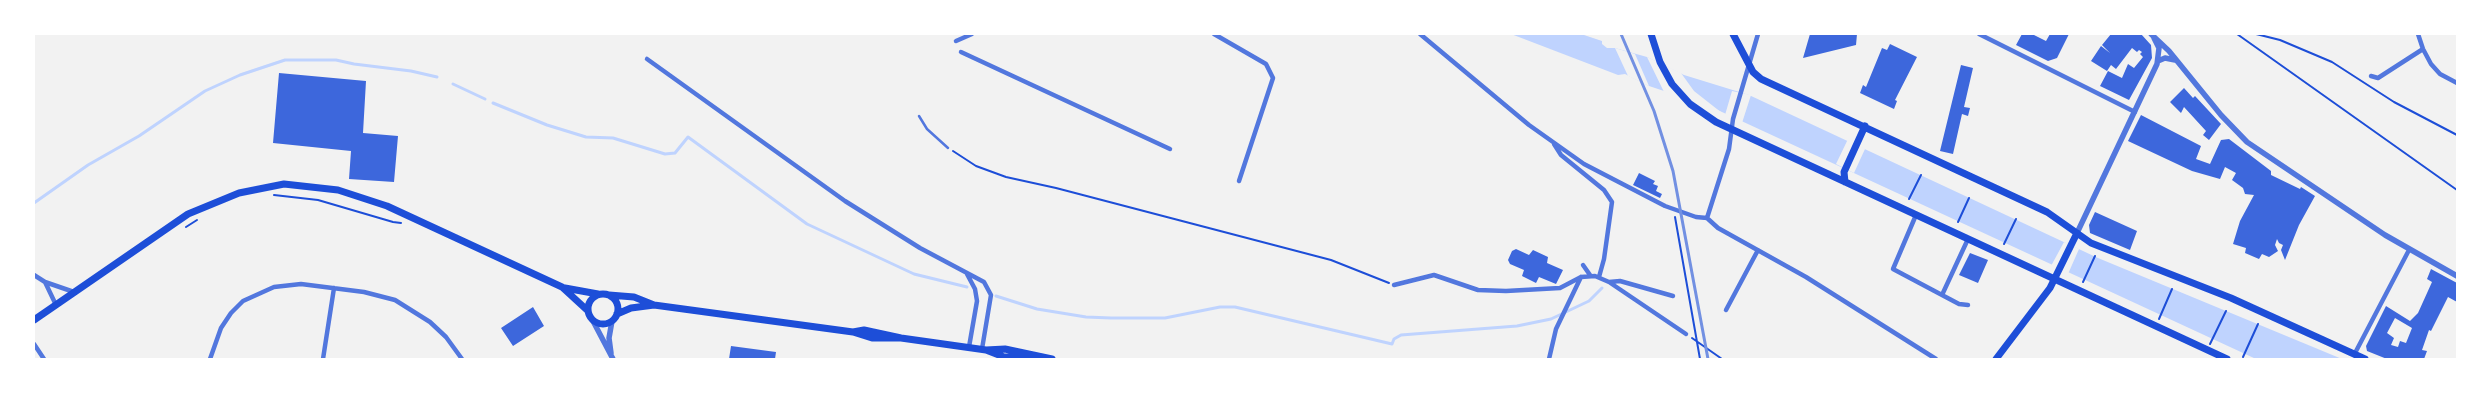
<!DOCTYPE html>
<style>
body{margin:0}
#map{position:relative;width:2491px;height:393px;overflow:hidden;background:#f2f2f2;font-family:Inter,sans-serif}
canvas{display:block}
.frame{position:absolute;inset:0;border:35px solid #fff;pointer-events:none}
</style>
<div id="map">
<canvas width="2491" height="393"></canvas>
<div class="frame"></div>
</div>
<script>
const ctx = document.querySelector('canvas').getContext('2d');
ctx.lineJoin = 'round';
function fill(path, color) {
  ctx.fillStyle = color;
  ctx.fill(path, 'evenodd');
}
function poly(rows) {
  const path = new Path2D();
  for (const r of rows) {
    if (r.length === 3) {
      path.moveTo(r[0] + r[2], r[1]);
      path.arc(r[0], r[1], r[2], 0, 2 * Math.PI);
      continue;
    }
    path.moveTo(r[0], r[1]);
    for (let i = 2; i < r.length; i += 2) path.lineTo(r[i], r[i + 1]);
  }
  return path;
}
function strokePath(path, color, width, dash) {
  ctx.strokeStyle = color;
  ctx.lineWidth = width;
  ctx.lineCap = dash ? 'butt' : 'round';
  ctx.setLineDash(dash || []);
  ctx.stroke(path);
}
const water = poly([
 [1511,34,1581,34,1602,41,1602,44,1607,48,1615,48,1647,57,1684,75,1749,95,2098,258,2342,359,2256,359,1709,106,1649,86,1625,74,1618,75]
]);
const pier = poly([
 [1615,48,1635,54,1649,86,1628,76],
 [1647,57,1681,73,1694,91,1722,113,1664,92],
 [1732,91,1751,95,1742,123,1725,115],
 [1848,139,1865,149,1854,173,1836,164],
 [2064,242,2079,249,2068,274,2051,266]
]);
const stream = poly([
 [453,84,485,99],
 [493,103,547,125,586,137,613,138,665,154,675,153,688,137,807,224,914,274,967,287],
 [34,203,88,165,139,136,205,91,240,75,285,60,336,60,354,64,411,71,437,77],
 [996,296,1037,309,1086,317,1111,318,1165,318,1220,307,1235,307,1392,344,1394,339,1401,335,1517,326,1551,319,1589,301,1602,288]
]);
const building = poly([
 [1810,34,1857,34,1856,45,1803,58],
 [2022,34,2032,34,2046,41,2050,34,2069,34,2057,58,2048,61,2016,45],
 [2111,34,2141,34,2151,45,2152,58,2129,100,2100,86,2108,71,2122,78,2128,64,2134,68,2143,57,2140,54,2142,52,2139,50,2137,52,2132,48,2116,69,2111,65,2107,71,2091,61,2101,46,2110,53,2102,45],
 [1890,44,1917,57,1895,100,1897,101,1894,109,1860,93,1863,85,1866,87,1882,48,1887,50],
 [1961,65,1973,68,1964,107,1970,108,1968,116,1962,114,1953,154,1940,151],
 [279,73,366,81,363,133,398,136,394,182,349,179,351,151,273,143],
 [2184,88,2193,98,2195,96,2221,124,2209,140,2203,135,2206,131,2184,107,2181,113,2170,102],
 [2141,115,2201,146,2196,159,2210,164,2221,140,2229,139,2271,171,2271,175,2300,189,2301,187,2315,196,2299,225,2285,260,2281,250,2283,245,2279,243,2277,239,2275,245,2278,251,2269,257,2262,254,2259,259,2245,253,2246,248,2233,244,2240,221,2254,195,2245,194,2243,188,2232,180,2236,173,2225,167,2220,179,2192,171,2128,141],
 [1639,173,1655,181,1653,184,1658,186,1656,191,1662,194,1660,198,1633,185],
 [2095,212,2137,231,2130,250,2090,233,2089,225],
 [1516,249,1529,255,1533,250,1548,257,1547,263,1563,270,1556,284,1539,277,1536,283,1522,276,1524,270,1510,264,1508,260,1512,251],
 [1970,253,1988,260,1978,283,1959,275],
 [2431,269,2457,283,2457,302,2448,297,2431,331,2429,330,2422,350,2427,351,2424,359,2387,359,2367,351,2366,346,2386,306,2410,321,2418,313,2432,282,2427,279],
 [2395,318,2412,328,2406,343,2400,341,2398,347,2391,345,2394,338,2387,333],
 [533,307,544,326,513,346,501,328],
 [731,346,776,352,775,359,729,359]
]);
const path = poly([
 [2237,34,2457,190],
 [2256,34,2280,40,2332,62,2394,102,2457,135],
 [953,151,976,166,1006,177,1056,188,1331,260,1389,283],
 [274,195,318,200,393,222,401,223],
 [1909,199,1921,175],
 [1675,217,1700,359],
 [1958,222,1969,198],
 [186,227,197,220],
 [2004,244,2016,219],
 [2083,282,2095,256],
 [2159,319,2172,289],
 [1692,338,1722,359],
 [2210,344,2226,311],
 [2243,357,2258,324]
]);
const service = poly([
 [919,116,927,129,948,148]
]);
const minor = poly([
 [1214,34,1266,64,1273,78,1239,181],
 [1420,34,1529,125,1584,164,1665,206,1696,217,1707,218],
 [1979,34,2135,112],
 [2418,34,2423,49,2431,64,2440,74,2457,83],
 [956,41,972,34],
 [961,52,1170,149],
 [647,59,845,201,920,248,984,282,991,295,982,349],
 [2371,76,2378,78,2423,49],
 [1554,144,1561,155,1604,190,1612,202,1604,259,1599,277],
 [1916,215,1893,269,1942,295,1968,239],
 [1707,218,1718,228,1806,277,1936,359],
 [1707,218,1729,149,1733,119,1758,34],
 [1583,265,1590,275],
 [967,274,975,289,977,301,969,347],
 [34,275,45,282,74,292],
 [45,282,56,305],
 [1609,282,1620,281,1673,296],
 [1394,285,1434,275,1478,290,1506,291,1560,288,1581,277,1595,276,1609,282,1686,334],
 [1942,295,1959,304,1968,305],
 [1726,310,1758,250],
 [34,344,44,359],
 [2354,355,2409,250],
 [210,359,221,328,231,313,243,301,274,287,301,284,364,292,395,300,430,322,446,337,462,359],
 [323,359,334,288],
 [1549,359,1556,329,1581,277]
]);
const tertiary = poly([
 [2151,34,2169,51,2221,115,2247,142,2385,235,2457,276],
 [2158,61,2165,58,2175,60],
 [2077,233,2157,64,2159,48,2154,38],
 [593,321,613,359],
 [611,353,609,338,612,321]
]);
const secondary = poly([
 [1651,34,1660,62,1672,84,1690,104,1716,122,2227,359],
 [1733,34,1753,72,1761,79,2047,212,2091,243,2231,298,2365,359],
 [1845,182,1844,172,1865,126],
 [565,288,598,294],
 [603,309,15],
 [609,295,634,297,654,305],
 [617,314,631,308,654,305,853,332,872,338,901,338],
 [34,320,188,214,239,193,284,184,338,190,387,206,562,287,587,310],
 [853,332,864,330,901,338,986,350,1005,349,1052,359],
 [986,350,1004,357,1031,357],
 [1996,359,2050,288,2077,233]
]);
const rail = poly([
 [1621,34,1654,111,1673,171,1708,359]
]);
fill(water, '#bfd3fe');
fill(pier, '#f2f2f2');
strokePath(stream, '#bfd3fe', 3);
fill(building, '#3d67dc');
strokePath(path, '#1d4ed8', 2);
strokePath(service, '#5277de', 2.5);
strokePath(minor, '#5277de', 4.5);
strokePath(tertiary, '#5277de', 5.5);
strokePath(secondary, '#1d4ed8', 7);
strokePath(rail, '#7290e2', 3);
</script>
